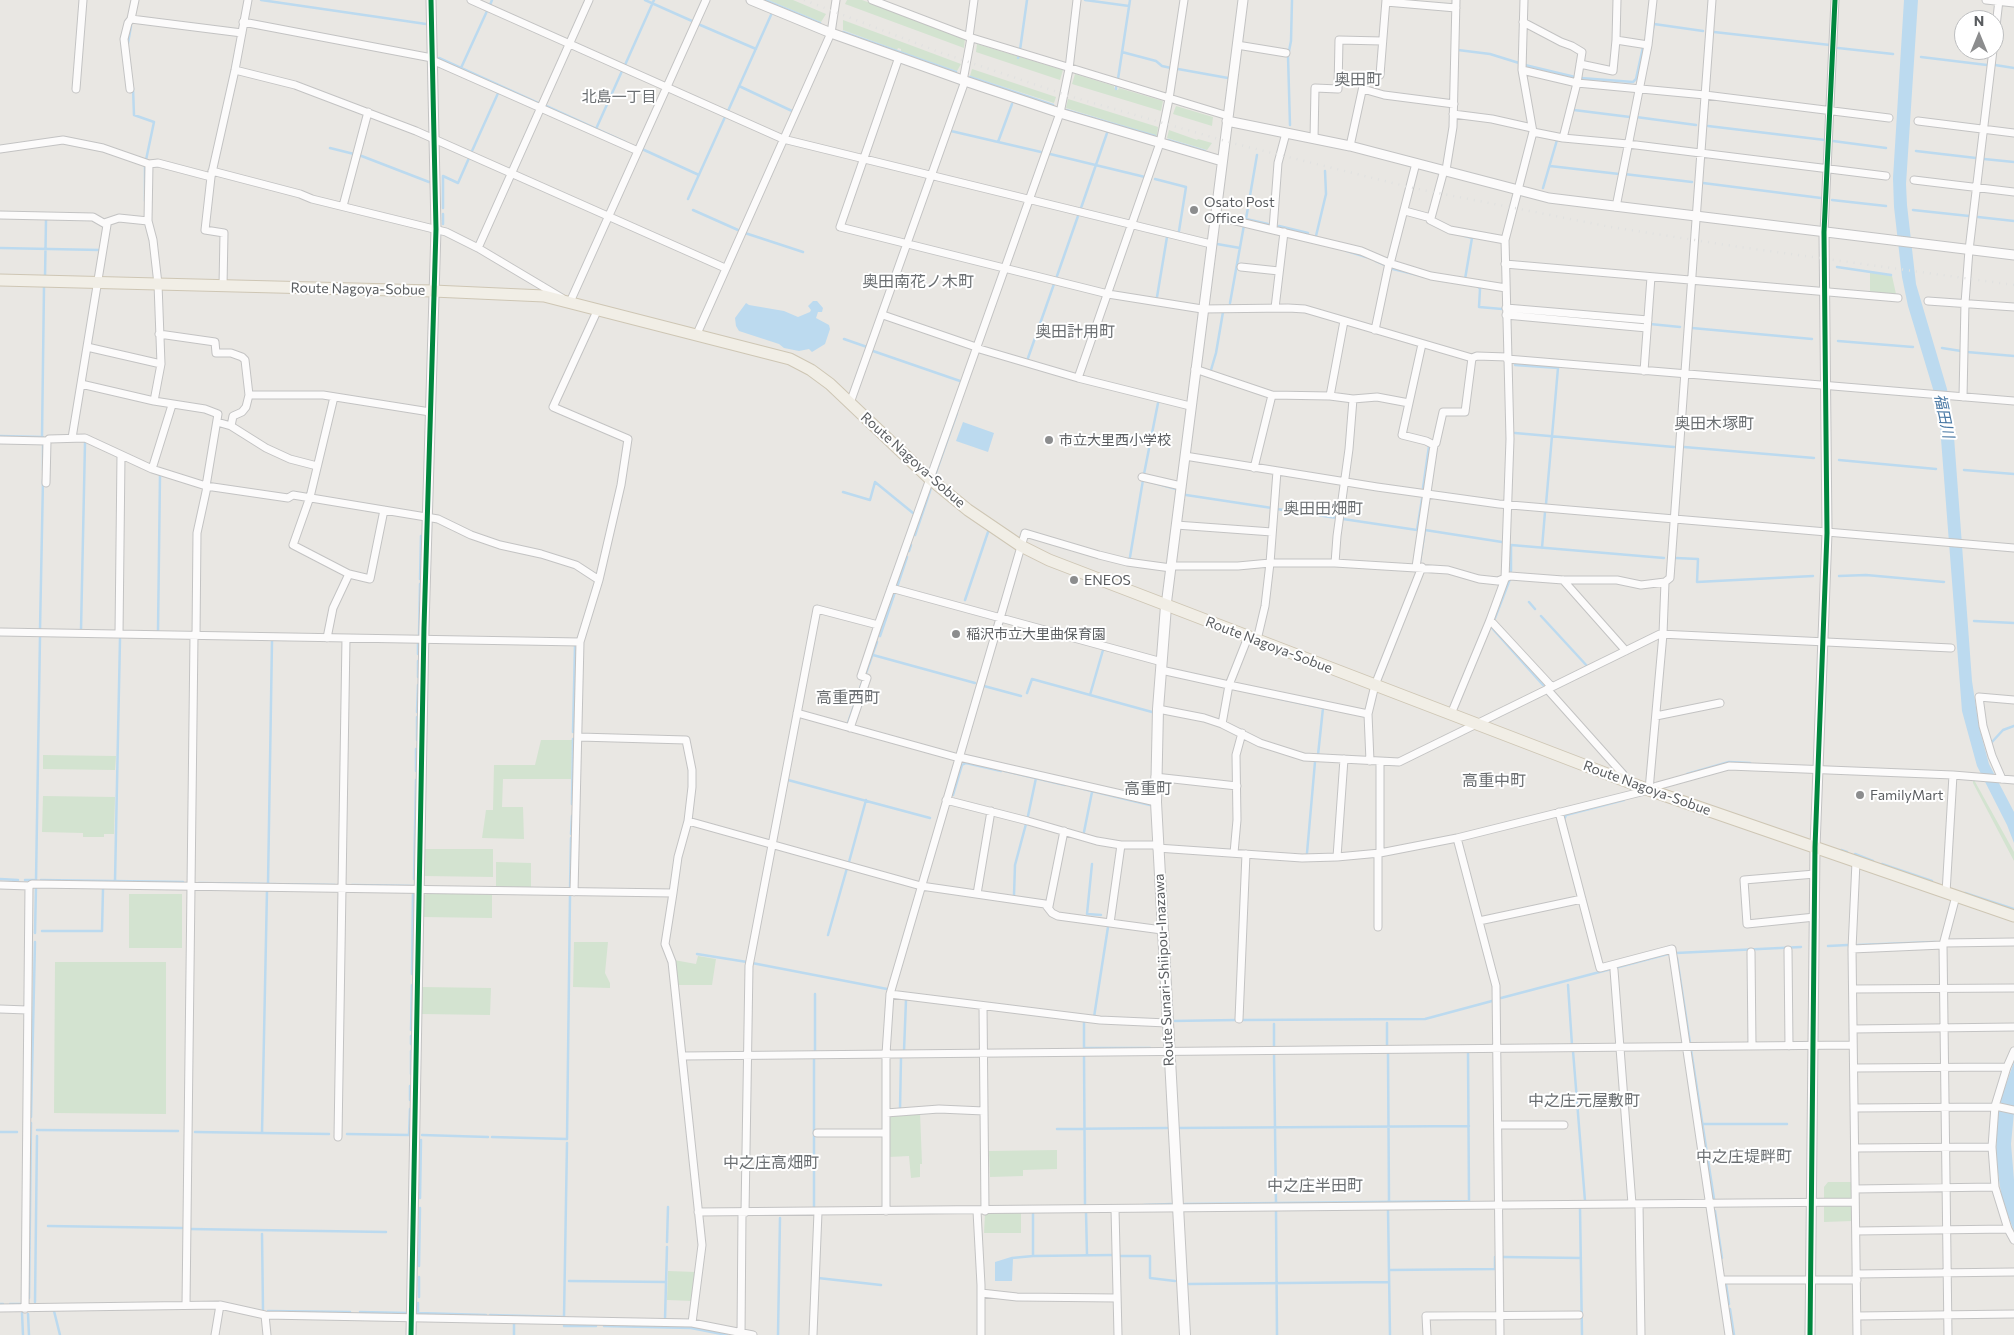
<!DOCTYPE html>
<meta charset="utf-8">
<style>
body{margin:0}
#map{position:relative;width:2014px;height:1335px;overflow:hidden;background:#e9e7e3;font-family:Commissioner,sans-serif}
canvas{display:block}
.north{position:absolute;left:1954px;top:10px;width:50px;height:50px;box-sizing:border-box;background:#fff;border:1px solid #bdbebf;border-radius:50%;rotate:0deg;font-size:14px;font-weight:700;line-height:20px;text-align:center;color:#5a5d60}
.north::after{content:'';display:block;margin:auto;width:18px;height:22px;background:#8c8d8e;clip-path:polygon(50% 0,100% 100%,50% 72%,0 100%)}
</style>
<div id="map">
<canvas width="2014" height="1335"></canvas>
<div class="north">N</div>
</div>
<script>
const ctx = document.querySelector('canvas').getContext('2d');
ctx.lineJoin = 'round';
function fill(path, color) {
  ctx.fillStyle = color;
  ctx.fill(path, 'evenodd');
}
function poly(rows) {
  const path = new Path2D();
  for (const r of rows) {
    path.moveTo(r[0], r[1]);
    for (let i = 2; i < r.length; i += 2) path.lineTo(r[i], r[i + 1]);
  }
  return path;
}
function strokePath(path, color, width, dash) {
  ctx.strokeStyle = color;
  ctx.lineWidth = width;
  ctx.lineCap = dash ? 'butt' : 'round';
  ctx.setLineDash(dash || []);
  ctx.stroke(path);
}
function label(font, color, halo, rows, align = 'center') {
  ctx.font = font + ' Commissioner,"Noto Sans JP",sans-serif';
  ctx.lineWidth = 4;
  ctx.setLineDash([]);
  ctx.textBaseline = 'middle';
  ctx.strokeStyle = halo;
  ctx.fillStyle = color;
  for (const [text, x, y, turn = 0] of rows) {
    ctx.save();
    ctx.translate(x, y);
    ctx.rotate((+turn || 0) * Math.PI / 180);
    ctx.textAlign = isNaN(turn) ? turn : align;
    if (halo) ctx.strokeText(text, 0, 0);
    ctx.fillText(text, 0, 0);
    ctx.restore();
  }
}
const green = poly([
 [768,0,793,0,826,14,821,22],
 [847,0,862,0,965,38,964,48,845,4],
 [843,20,961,64,957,71,901,52,901,49,898,48,897,50,843,30],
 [977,44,1063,70,1060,80,976,52],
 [972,69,1056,97,1054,103,970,76],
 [1075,74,1114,86,1114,88,1118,90,1119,88,1163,101,1161,111,1072,84],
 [1068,99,1158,127,1157,136,1066,108],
 [1176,106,1213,117,1212,126,1173,114],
 [1169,130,1197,140,1198,139,1212,143,1207,150,1167,138],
 [1870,272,1892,276,1896,294,1870,292],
 [541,740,572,740,571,779,503,779,502,807,523,807,524,839,482,838,486,810,493,810,494,765,535,765],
 [43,755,116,756,115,770,43,769],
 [1973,778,2014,852,2014,861,1973,783],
 [43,796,115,797,114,834,104,834,104,837,83,837,83,833,42,832],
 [425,849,493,849,493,877,424,876],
 [496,862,531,863,531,889,496,889],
 [431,893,492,894,492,918,423,917,423,895],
 [129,894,182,894,182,948,129,948],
 [574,942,608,942,605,973,610,983,610,988,573,987],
 [698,956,716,959,712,985,676,985,674,960,696,964],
 [55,962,166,962,166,1114,54,1113],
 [422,987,491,988,490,1015,422,1014],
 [920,1112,922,1164,920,1164,920,1177,911,1178,909,1156,889,1157,890,1115],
 [1057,1150,1057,1169,1023,1170,1023,1176,990,1177,989,1151],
 [1828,1182,1852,1182,1852,1196,1850,1199,1824,1199,1824,1187],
 [1824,1204,1849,1204,1852,1207,1852,1221,1824,1222],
 [985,1213,1021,1213,1021,1233,984,1233],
 [668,1271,696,1272,693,1301,667,1300]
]);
const water = poly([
 [1904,0,1918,0,1906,184,1907,205,1916,284,1947,389,1953,423,1972,681,1979,727,1989,764,2014,812,2014,843,2007,825,1977,766,1962,711,1940,426,1933,389,1908,306,1902,277,1894,207,1893,178],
 [813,301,817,301,823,308,822,312,818,312,816,318,829,325,830,329,825,344,812,352,809,349,799,351,784,348,779,344,739,331,736,326,735,318,746,303,749,305,784,311,798,317,810,312,811,310,808,306],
 [963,422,994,433,988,452,956,441],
 [2014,1062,2014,1112,2011,1144,2014,1180,2014,1231,2002,1200,1996,1159,1997,1118,2000,1101],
 [1011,1257,1013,1259,1012,1281,995,1281,995,1262]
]);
const stream = poly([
 [261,0,426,24],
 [645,0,692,21],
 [765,0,820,23],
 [1085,0,1129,6],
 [490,5,492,0],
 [698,24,756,49],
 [1653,29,1654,24,1703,31],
 [843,32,956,72],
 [1714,32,1830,45],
 [128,43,131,26],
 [1838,48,1893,54],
 [1020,50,1027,0],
 [1458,50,1490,54,1519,63],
 [1122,52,1156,61,1162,66,1171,68],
 [1921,57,1987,65],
 [439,58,538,103],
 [1018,58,1019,56],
 [625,65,654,0],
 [1525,65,1575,77],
 [1995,65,2014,68],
 [461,68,487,11],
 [1178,69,1228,78],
 [970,77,1053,105],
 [1581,78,1633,82,1636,79,1643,47],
 [1118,79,1130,0],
 [739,86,792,111],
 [133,88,134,115,154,122,146,160],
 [1116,89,1116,87],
 [544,105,625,142],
 [1066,110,1155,136],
 [1574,110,1630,117],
 [728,111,771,15],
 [1636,117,1696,125],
 [1290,125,1288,56,1291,41,1292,0],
 [1708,126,1825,140],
 [596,129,622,71],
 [951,131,1041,152],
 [1168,140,1205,151],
 [1833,141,1886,148],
 [998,142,1012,104],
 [330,148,354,154],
 [642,149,699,175],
 [472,151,499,91],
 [1916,151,1976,158],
 [1050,154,1145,177],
 [359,155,429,182],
 [1257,155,1246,219,1268,224],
 [1984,159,2014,162],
 [1550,166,1619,174],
 [1624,174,1692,182],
 [1155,179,1186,187,1179,231],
 [1703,183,1821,198],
 [1543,188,1557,140],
 [688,199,725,117],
 [1832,200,1886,206],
 [145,201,145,166],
 [443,208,443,176,458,183,469,158],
 [1081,208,1107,133],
 [693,210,738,230],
 [1913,210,1969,216],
 [443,214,443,224],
 [1978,217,2014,221],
 [1279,226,1308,233],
 [745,233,803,252],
 [1316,236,1326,194,1325,171],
 [1217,244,1240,248],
 [0,248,100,250],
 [1347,251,1366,257],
 [1376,261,1385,265],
 [1837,267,1891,275],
 [1393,269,1443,281],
 [1057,276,1078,216],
 [45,277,46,220],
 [1465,279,1472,238,1465,236],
 [1478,286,1480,289,1479,307,1502,309],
 [1157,297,1167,237],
 [1230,303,1244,225],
 [1559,316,1645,324],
 [1650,324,1680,327],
 [1692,328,1812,339],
 [844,339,867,347],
 [1838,341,1913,347],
 [1942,348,1961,351],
 [873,351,960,381],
 [1967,352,2014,356],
 [1028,358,1054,284],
 [1515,365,1558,368,1546,504],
 [1211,370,1216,353,1223,312],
 [1515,433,1674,447],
 [0,436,43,437],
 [42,437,44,287],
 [1684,447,1814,458],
 [1839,460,1936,469],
 [43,470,43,444],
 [1964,470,2014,474],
 [1144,474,1158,403],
 [935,475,957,413],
 [1151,482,1176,489],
 [1423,488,1429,446],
 [843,492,870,500,875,482,913,513],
 [1186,495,1272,508],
 [1277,509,1337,518],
 [1343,519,1417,530,1422,499],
 [915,535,931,488],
 [1542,548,1545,512],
 [909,551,911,545],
 [1130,557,1143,480,1145,481],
 [1676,558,1698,559,1697,582,1813,576],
 [1420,561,1425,530,1502,542],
 [1511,571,1511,545,1664,558],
 [1839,576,1866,575,1944,582],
 [420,579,421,536],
 [897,587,907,557],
 [965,600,988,532],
 [1529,602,1535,609],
 [1541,616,1588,667],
 [1495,618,1510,579],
 [1974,621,2014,623],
 [1492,628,1543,685],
 [40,629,43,480],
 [81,630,85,443],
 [158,631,160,475],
 [419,635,420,584],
 [880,636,895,592],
 [418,654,418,643],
 [873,655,975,683],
 [866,673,877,642],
 [418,677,418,661],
 [984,686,1021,696],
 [1027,693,1032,679,1152,712],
 [1090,695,1103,650],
 [1281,699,1323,708,1323,707],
 [417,712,418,685],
 [848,723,863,680],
 [573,732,575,646],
 [417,740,417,717],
 [1992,742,2003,730,2014,726],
 [1318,755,1323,708],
 [416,771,416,749],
 [1005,771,1065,785],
 [1687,774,1729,762,1750,763],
 [788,780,930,818],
 [1071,786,1150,805],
 [953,795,962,765,966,763,1001,771],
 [572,804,573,739],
 [1028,816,1036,778],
 [1564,820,1566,815,1624,800],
 [1084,832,1092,792],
 [571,834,572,816],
 [1841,850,1847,852],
 [1307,853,1315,762],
 [1855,854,1873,861],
 [849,862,866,800],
 [1092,864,1087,914,1101,915],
 [1882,864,1932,881],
 [0,879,18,880],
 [414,879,416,780],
 [25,880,36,880],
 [41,880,183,882],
 [36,881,40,637],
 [115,881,120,639],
 [199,883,335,885],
 [268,884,272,641],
 [352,885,414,886],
 [570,889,571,838],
 [1965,893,2014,909],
 [1014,895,1015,865,1026,824],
 [42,931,102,931,103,889],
 [35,933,36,887],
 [828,935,847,868],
 [1858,945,1935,942],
 [1828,946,1848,945],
 [1676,953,1801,947],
 [697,954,747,962],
 [1677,958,1690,1043],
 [752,963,887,989],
 [412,974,413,894],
 [1568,985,1572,1045],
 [815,994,815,1052],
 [1501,998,1668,954],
 [1094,1017,1108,927],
 [1242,1020,1425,1019,1492,1001],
 [1084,1021,1084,1048,1150,1048],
 [1172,1021,1236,1020],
 [1274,1024,1274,1048],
 [411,1030,412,985],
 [411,1044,411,1036],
 [1387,1047,1387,1023],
 [1691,1050,1714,1199],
 [904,1051,906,1000],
 [1573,1051,1585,1201],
 [1274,1054,1276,1203],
 [1388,1054,1389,1202],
 [1084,1055,1085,1206],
 [814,1058,814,1208],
 [411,1074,411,1051],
 [410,1100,410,1086],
 [900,1109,901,1058],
 [31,1117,35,942],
 [1702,1124,1787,1124],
 [1179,1128,1469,1126],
 [1057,1129,1167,1128],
 [37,1130,178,1131],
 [0,1132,17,1132],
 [195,1132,329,1134],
 [262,1133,267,890],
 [347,1134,409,1135,410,1109],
 [422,1135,488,1137],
 [492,1137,567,1139,570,896],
 [420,1198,421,1140],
 [1185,1204,1469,1201,1468,1052],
 [1144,1205,1171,1204],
 [1580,1208,1582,1335],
 [1388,1209,1390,1335],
 [1276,1210,1277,1335],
 [1715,1211,1722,1258],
 [1086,1212,1087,1255],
 [1033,1214,1033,1256],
 [48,1226,182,1228],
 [190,1229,386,1232],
 [262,1234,263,1310],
 [667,1242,668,1207],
 [1118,1256,1150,1256,1150,1278,1175,1281],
 [1503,1257,1581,1258],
 [1012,1258,1033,1256,1113,1255],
 [419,1266,420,1208],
 [1389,1270,1495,1269,1495,1257],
 [569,1281,666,1282],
 [818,1281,818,1278,881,1285],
 [1189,1284,1389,1282],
 [1726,1284,1729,1304],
 [419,1297,419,1277],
 [29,1298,31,1123],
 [35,1302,37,1136],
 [418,1303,418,1313,486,1315],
 [0,1304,3,1304],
 [10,1304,22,1304],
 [1730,1309,1734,1335],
 [54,1311,60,1335],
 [268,1311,350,1312],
 [360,1312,407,1313],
 [22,1313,23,1335],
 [28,1314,29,1335],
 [490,1315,564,1317,567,1143],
 [665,1319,667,1247],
 [564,1326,596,1326],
 [604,1326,691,1328,727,1335],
 [514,1335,514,1323],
 [778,1335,780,1218]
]);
const minor = poly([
 [471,0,783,139,1211,244],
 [872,0,969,37,1228,116],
 [1524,0,1522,70,1577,83,1705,95,1889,118],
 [1986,0,2014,3],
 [1386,2,1456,8],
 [131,19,242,33],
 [243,22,432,58],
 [1523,22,1561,42,1572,46,1582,52,1577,83,1563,138],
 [969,37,974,0],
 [1616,40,1617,0],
 [1994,44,1999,0],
 [1237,45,1286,53],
 [899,57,840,227,1108,294,1202,309,1288,308,1305,309,1472,358,1477,356,1507,357],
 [432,60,638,151],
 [1580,64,1613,71,1616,40,1648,45],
 [235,70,295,85,416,131,725,268],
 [1522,70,1533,132,1563,138,1628,144,1886,176],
 [963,81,971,38],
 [76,89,83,0],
 [130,89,124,39,128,23,131,19,135,0],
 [1363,89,1384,95,1454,104],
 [1453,114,1492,119,1532,128],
 [1918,121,2014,133],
 [1314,139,1315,88,1338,89,1339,40,1382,41],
 [1350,146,1365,77,1380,75,1386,0],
 [0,149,63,140,103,148,149,164,158,163,211,177],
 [149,164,148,221,153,240,158,284,161,364,154,401,205,409,218,414,206,486],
 [1446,170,1453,127,1456,0],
 [212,171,300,194,312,199,446,232,478,248,562,298],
 [1914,180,2014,192],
 [343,206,368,112],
 [1616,207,1648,45,1653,0],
 [1405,211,1431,218,1430,220,1450,230,1505,240],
 [0,215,93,217,107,225,72,438],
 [1215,216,1361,251,1389,263,1431,276,1506,288],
 [1431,218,1444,170],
 [104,223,119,218,148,221],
 [1273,229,1278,163,1286,133],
 [1824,232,1835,0],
 [478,248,589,0],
 [1390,264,1416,163],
 [1505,264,1898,298],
 [1241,267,1279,271],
 [223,286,224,233,205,230,211,177,235,70,248,0],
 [1928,301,2014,307],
 [570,302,706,0],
 [1275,308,1284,232],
 [1506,308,1648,320],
 [598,309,553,407,628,439,621,485,599,580],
 [883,315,976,347],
 [1506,315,1647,328],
 [1375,330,1389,263],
 [159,334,215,342,216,353,231,353,242,357,245,360,249,395],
 [696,336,831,33,836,0],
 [87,347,161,364],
 [976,348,1078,378,1190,406],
 [1507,359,2014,401],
 [1195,369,1272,395,1330,396,1344,321],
 [1644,371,1651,277],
 [1078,378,1160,143,1169,99,1184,0],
 [81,384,154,401],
 [1330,396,1353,399,1349,449,1337,536,1335,563],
 [334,397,310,497,293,545,349,574,370,579,384,510],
 [1963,397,1965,303,1969,250,1993,50],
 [1353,399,1377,397,1409,403,1422,344],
 [850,403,965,81],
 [1409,403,1402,435,1426,441,1434,445,1416,567],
 [217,422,231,426,233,416,242,412,246,407,249,395,323,395,430,412],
 [231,426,266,448,290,459,317,466],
 [0,440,47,441,49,439,85,438,152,469,206,486,288,498,293,495,438,519,471,535,500,545,541,554,576,565,599,580,580,642,574,892],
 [1434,445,1436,443,1443,412,1465,412,1472,358],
 [1185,456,1377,487,1499,504,2014,548],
 [1254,468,1272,395],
 [152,469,172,405],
 [1142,477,1181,486],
 [46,483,47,441],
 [1176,525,1272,532],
 [1171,566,1238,566,1270,563,1335,563,1448,570,1479,579,1498,581,1510,576,1563,580,1617,580,1641,585,1665,582,1670,578,1712,0],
 [1563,580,1626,651],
 [891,588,1162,662],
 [1490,620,1552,687],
 [0,632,580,642],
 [119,634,121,455],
 [196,636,197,533,207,487],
 [327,638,333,608,349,574],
 [1257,640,1265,606,1270,563,1277,471],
 [1161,670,1229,685,1248,637],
 [1547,689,1623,774,1622,780],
 [1158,709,1204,718,1222,724,1260,743,1304,757,1399,762,1660,634,1951,648],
 [797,713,959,758],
 [1451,714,1490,620,1505,579,1510,439,1505,240,1533,132],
 [1656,716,1720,703],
 [1222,724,1229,685,1368,714],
 [850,728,867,678,861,676,878,625],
 [959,757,1156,802],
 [1370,761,1368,714,1375,685,1422,567],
 [1380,762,1380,853],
 [1155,777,1237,786],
 [2002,779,1992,756,1983,726,1979,697,2014,700],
 [1649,790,1663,634,1665,582],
 [946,800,1028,821,1097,841,1121,845,1157,845],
 [1559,812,1600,968,1672,949,1729,1335],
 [688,821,921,886,1045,904,1052,913,1058,916,1162,930],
 [1457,838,1496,986,1500,1335],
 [1157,848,1302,858,1337,857,1380,853,1457,838,1649,790,1657,786,1729,766,1953,775,2014,780],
 [1234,853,1237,820,1236,755,1242,733],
 [1378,853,1378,927],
 [1337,857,1344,759],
 [1856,862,1852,949,1857,1335],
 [0,885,29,886,32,884,673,893,678,857,688,821,692,787,692,770,686,740,579,737],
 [673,893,665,944,672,962,702,1245,692,1323],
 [1946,893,1953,775],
 [977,894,991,811],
 [1049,906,1064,831],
 [1815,917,1747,924,1744,880,1815,874],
 [1479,921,1582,899],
 [1110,923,1121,845],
 [1944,943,2014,942],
 [1852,949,1943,945],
 [1788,950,1789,1046],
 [1751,952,1752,1046],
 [1614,970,1632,1204],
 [1853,989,2014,988],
 [890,994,1100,1020,1167,1023],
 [983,1006,985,1211],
 [0,1009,27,1010],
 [1239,1019,1246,854],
 [1853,1029,2014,1027],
 [2014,1051,2007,1067,1995,1106,1992,1147,1995,1187,2008,1229,2014,1240],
 [683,1056,1853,1045],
 [1854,1068,2007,1067],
 [1995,1106,2014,1110],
 [1854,1108,1995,1107],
 [886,1113,939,1109,984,1111],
 [1498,1125,1564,1125],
 [817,1133,886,1133],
 [338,1137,346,638],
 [1855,1148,1992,1147],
 [1855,1189,1995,1187],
 [1639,1204,1641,1335],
 [1115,1209,1118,1335],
 [886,1211,886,1054,890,994,1025,533,1099,555,1127,562,1171,568],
 [977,1211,981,1285,981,1335],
 [698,1212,1855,1202],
 [745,1213,749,966,817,609,878,625,1060,113,1069,69,1077,0],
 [1856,1231,2008,1229],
 [1856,1274,2014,1272],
 [1721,1280,1857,1280],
 [981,1293,1017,1297,1117,1298],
 [186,1305,194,636],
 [0,1308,220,1305,265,1315,692,1323,753,1335],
 [25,1309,29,886],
 [265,1315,267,1335],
 [1857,1316,2014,1314],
 [215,1335,220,1305],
 [741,1335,742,1213],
 [813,1335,818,1212],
 [1427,1335,1426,1316,1579,1315],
 [1948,1335,1943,945,1956,896]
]);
const tertiary = poly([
 [751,0,831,33,965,81,1060,113,1222,161],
 [1227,121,1350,146,1549,198,2014,255],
 [1166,606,1243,0],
 [411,1335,424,627,436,229,431,0],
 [1810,1335,1815,847,1827,533,1824,232]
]);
const secondary = poly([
 [1166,606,1158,709,1156,802,1185,1335]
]);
const primary = poly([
 [0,280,433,291,544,296,790,359,811,370,830,384,929,478,968,510,1021,546,1049,560,1649,790,2014,916]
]);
const rail = poly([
 [804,0,939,52,1069,96,1236,144,1413,188,1611,227,1733,246,2014,285]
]);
const cycleway = poly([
 [411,1335,424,627,436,229,431,0],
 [1810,1335,1815,847,1827,533,1824,232,1835,0]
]);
const markers = [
 [1194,210,5,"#8c8d8e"],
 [1049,440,5,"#8c8d8e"],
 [1074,580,5,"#8c8d8e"],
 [956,634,5,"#8c8d8e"],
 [1860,795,5,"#8c8d8e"]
];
const poiNames = [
 ["Osato Post",1204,202],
 ["Office",1204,218],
 ["市立大里西小学校",1059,440],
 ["ENEOS",1084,580],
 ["稲沢市立大里曲保育園",966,634],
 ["FamilyMart",1870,795]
];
const streetNames = [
 ["Route Nagoya-Sobue",358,289,1],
 ["Route Nagoya-Sobue",913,460,42],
 ["Route Nagoya-Sobue",1269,645,21],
 ["Route Nagoya-Sobue",1647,788,20],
 ["Route Sunari-Shiipou-Inazawa",1164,970,-93]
];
const neighbourhoodNames = [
 ["北島一丁目",619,97]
];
const waterNames = [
 ["福田川",1944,416,78]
];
const quarterNames = [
 ["奥田町",1358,80],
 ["奥田南花ノ木町",918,282],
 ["奥田計用町",1075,332],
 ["奥田木塚町",1714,424],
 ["奥田田畑町",1323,509],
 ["高重西町",848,698],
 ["高重中町",1494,781],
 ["高重町",1148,789],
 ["中之庄元屋敷町",1584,1101],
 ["中之庄堤畔町",1744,1157],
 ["中之庄高畑町",771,1163],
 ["中之庄半田町",1315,1186]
];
fill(green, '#d3e3d0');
fill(water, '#bcdaef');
strokePath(stream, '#bcdaef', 2.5);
strokePath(minor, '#c3c3c3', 9);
strokePath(tertiary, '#c3c3c3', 11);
strokePath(secondary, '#c4c4c4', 12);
strokePath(primary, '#cec6b4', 13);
strokePath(minor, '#fcfbfb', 7);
strokePath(tertiary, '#fcfbfb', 9);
strokePath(secondary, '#fcfbfb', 10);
strokePath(primary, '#f1eee6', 11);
strokePath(rail, '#e0e1e0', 2.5, [1, 6]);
strokePath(cycleway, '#00873e', 5);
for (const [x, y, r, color] of markers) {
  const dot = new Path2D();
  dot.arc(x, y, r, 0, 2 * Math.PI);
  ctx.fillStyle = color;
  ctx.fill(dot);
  strokePath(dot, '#fff', 2);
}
label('14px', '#5a5d60', '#fff', poiNames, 'left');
label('14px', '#5a5d60', '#fff', streetNames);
label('15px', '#6b6f72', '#fff', neighbourhoodNames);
label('italic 15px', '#4978a4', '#fff', waterNames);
label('16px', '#6b6f72', '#fff', quarterNames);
</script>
